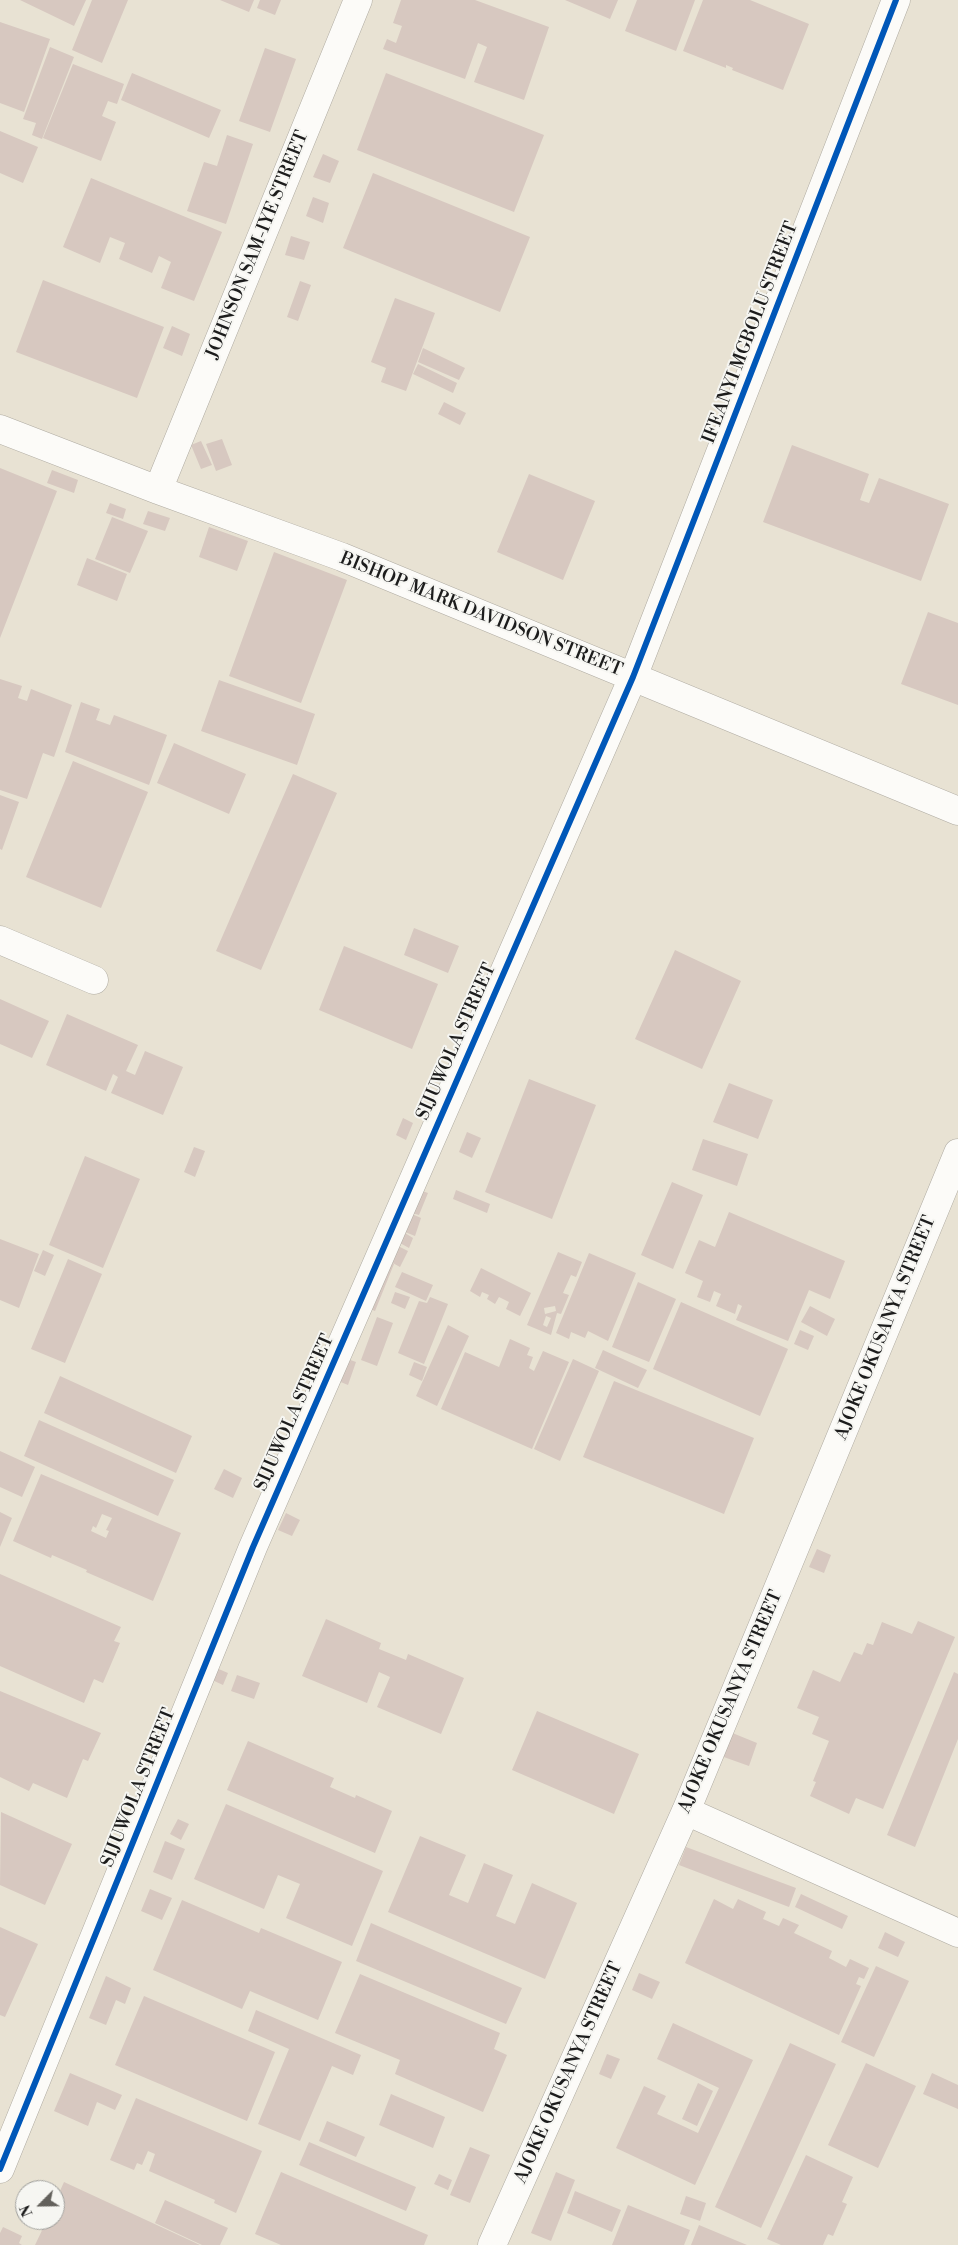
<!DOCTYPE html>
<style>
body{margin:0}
#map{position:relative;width:958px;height:2245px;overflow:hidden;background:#e8e2d3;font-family:"Libre Bodoni",serif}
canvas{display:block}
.north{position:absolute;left:15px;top:2180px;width:50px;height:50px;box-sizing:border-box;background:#f6f6f2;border:1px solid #9f9f9c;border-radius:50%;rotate:247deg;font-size:14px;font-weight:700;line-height:20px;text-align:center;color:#1c1c1c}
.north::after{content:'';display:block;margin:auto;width:18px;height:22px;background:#63615c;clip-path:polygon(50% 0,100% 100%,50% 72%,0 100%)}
</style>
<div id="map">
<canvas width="958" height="2245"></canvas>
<div class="north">N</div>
</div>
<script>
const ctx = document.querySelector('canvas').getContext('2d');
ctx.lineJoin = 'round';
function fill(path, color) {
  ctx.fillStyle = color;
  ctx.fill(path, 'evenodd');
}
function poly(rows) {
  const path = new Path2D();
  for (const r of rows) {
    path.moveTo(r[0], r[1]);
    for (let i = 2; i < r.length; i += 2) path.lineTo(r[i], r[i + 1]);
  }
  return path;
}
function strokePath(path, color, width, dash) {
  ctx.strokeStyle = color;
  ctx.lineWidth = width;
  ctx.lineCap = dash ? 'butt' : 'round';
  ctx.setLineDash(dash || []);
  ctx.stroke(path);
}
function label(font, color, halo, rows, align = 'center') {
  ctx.font = font + ' "Libre Bodoni",serif';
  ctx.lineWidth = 4;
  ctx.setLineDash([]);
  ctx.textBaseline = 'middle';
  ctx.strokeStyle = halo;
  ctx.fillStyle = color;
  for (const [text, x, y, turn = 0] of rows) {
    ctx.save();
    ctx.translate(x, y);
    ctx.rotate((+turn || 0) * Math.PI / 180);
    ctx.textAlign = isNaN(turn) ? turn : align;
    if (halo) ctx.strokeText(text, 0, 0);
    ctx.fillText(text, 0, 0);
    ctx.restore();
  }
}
const building = poly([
 [20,0,86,0,74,26],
 [92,0,128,0,102,63,72,50],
 [220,0,254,0,249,12],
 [260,0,281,0,275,15,257,8],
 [401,0,475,0,549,27,524,100,474,82,487,47,478,43,465,79,383,49,387,39,396,43,402,26,393,23],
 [565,0,618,0,610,19],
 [637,0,695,0,676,51,625,31],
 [703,0,750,0,809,24,783,90,732,70,733,68,726,65,726,68,683,51],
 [0,22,50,39,24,112,0,103],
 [50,47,74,57,42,139,32,135,36,123,23,119],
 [265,48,296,59,270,132,239,121],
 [73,64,124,84,117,104,108,101,102,116,116,122,101,161,43,138],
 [132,73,221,110,209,138,121,100],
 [386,73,544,135,514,212,357,150],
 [0,131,38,147,23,183,0,173],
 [227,135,253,144,226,224,187,211,204,162,217,166],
 [323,154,339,161,330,183,313,177],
 [373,173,530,237,500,312,343,248],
 [91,178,222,232,194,301,161,288,171,262,159,256,152,273,119,259,125,243,110,237,100,263,63,247],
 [313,197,329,203,323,223,306,216],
 [291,236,310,242,304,260,285,255],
 [43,280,164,327,137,398,16,352],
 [300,281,311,285,298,321,287,317],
 [395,298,435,313,406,391,381,382,386,368,371,362],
 [172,326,190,334,182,356,163,348],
 [423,348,465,368,459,380,418,362],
 [418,364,457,383,453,393,413,374],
 [444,402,466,413,460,425,438,414],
 [222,439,232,465,216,471,206,444],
 [201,441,212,465,201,469,191,445],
 [792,445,869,474,860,500,869,503,879,478,949,504,921,581,763,522],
 [0,468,57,491,0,638],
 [52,470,78,480,74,493,47,483],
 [529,474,595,501,563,580,497,552],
 [110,503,126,509,123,519,106,513],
 [148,511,170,518,165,531,143,524],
 [112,517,148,531,130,573,95,559],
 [209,527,248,541,237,571,199,557],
 [274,552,347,580,301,703,229,676],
 [87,558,127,574,117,601,77,585],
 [928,612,958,623,958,705,901,684],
 [0,679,22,686,18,698,27,701,31,689,72,705,54,757,43,753,27,799,0,790],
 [219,680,315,714,297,765,201,731],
 [81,702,100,709,96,720,110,725,114,715,167,735,149,785,65,752],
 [174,743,246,774,229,814,157,783],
 [73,761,148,792,101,908,26,877],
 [293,774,337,793,261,970,216,951],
 [0,795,19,802,2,850,0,849],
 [414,928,459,946,448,973,404,955],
 [344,946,438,984,412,1049,319,1010],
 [675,950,741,981,702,1069,635,1039],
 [0,999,49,1021,32,1058,0,1044],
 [67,1014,138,1045,126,1071,135,1075,145,1051,183,1067,163,1115,111,1093,118,1077,113,1074,106,1091,46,1065],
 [529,1079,596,1105,552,1219,485,1192],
 [729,1083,773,1100,758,1139,713,1122],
 [403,1118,413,1123,406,1140,396,1135],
 [467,1132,481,1138,472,1158,459,1152],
 [703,1139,748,1154,737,1186,692,1170],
 [194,1147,205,1151,195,1177,184,1172],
 [85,1156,140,1179,103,1268,49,1245],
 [672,1182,703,1195,673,1269,641,1255],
 [417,1189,428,1193,419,1215,412,1213],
 [456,1190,490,1204,487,1213,453,1199],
 [729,1212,845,1261,830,1299,809,1290,788,1341,736,1320,742,1306,738,1304,735,1314,716,1306,721,1294,714,1291,710,1302,697,1297,703,1281,685,1273,699,1240,715,1247],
 [412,1214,421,1218,415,1236,405,1232],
 [405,1233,413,1238,409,1248,400,1243],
 [0,1239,39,1254,19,1308,0,1300],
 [398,1246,408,1251,400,1267,391,1262],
 [43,1250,54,1255,45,1276,34,1271],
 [558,1252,582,1262,576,1277,571,1275,563,1293,569,1295,561,1314,557,1313,551,1335,527,1325],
 [555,1306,556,1311,545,1314,544,1308],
 [546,1316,551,1318,547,1327,543,1325],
 [589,1253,636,1273,608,1341,588,1331,585,1338,571,1332,569,1339,556,1333],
 [380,1258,394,1264,375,1311,360,1305],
 [68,1259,102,1274,65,1363,31,1349],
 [481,1268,531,1293,520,1316,506,1309,509,1302,499,1297,495,1304,487,1299,489,1295,482,1292,480,1297,470,1291],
 [402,1272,433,1285,426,1301,395,1287],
 [638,1282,676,1299,649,1362,612,1347],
 [395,1292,410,1297,405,1309,391,1303],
 [430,1297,448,1304,424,1364,398,1353,419,1301,427,1303],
 [681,1302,788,1349,760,1416,653,1369],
 [810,1306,835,1319,827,1336,801,1322],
 [377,1317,393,1323,377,1366,361,1360],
 [448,1325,469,1336,437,1406,416,1396],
 [800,1330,814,1336,808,1350,794,1344],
 [510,1339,530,1348,527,1355,533,1357,529,1368,534,1371,543,1351,569,1362,532,1449,441,1409,465,1352,499,1367],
 [603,1350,647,1370,638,1388,595,1368],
 [339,1356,356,1362,348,1385,331,1378],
 [573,1359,599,1371,560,1461,534,1449],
 [414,1362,427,1367,422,1381,409,1375],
 [60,1376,192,1436,176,1473,44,1413],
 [614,1381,754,1438,724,1514,583,1457],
 [39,1420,174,1480,158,1516,24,1456],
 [0,1451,35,1467,22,1497,0,1487],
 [224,1469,242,1478,233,1498,214,1489],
 [41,1474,181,1533,153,1601,86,1572,87,1570,52,1555,51,1558,13,1541],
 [102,1514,112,1518,106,1530,109,1531,106,1538,91,1531,93,1526,96,1528],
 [0,1512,12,1518,0,1547],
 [286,1513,300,1520,292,1536,278,1530],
 [817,1549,831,1555,824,1573,809,1567],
 [0,1574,121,1627,114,1641,120,1643,103,1683,94,1679,84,1703,0,1666],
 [326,1619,381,1643,379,1649,406,1660,408,1654,464,1678,441,1734,377,1707,390,1677,379,1672,367,1703,302,1676],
 [918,1621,955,1637,883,1809,856,1798,849,1814,810,1796,816,1782,813,1781,829,1741,812,1734,819,1717,797,1708,813,1670,840,1682,854,1652,862,1655,867,1643,873,1645,882,1622,912,1634],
 [214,1667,228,1673,223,1685,210,1679],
 [954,1672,958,1674,958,1739,915,1847,887,1835],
 [237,1675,260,1683,254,1699,231,1691],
 [0,1691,101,1733,88,1761,83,1759,67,1798,33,1783,29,1791,0,1777],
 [537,1711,639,1754,614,1814,512,1770],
 [730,1732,757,1743,749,1766,721,1756],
 [248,1741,334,1778,330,1787,355,1798,356,1795,392,1811,375,1853,227,1790],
 [226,1804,383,1871,352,1946,286,1918,300,1884,278,1875,264,1909,194,1879],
 [1,1812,72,1844,45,1905,0,1885],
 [178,1819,189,1824,181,1840,170,1834],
 [420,1836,466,1855,449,1895,468,1903,484,1863,513,1875,496,1916,515,1924,532,1883,577,1903,545,1979,388,1912],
 [165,1841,185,1849,172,1880,153,1872],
 [686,1847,796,1888,789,1907,679,1865],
 [150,1889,172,1898,162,1920,141,1911],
 [801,1894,848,1916,842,1929,795,1907],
 [714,1899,733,1909,738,1899,766,1912,763,1919,779,1926,783,1918,799,1925,794,1933,832,1951,829,1958,846,1967,850,1959,869,1968,864,1979,859,1977,856,1984,861,1986,839,2035,685,1963],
 [182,1900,259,1933,261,1928,342,1962,318,2020,250,1991,242,2009,153,1970],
 [371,1923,522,1988,506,2024,356,1961],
 [0,1927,38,1944,5,2017,0,2015],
 [885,1932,905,1942,898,1957,878,1948],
 [876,1966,909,1981,874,2057,841,2042],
 [639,1973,660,1982,652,1999,632,1990],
 [360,1974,500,2033,494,2049,507,2055,483,2112,395,2074,400,2060,335,2033],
 [106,1976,131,1988,125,2004,116,2000,106,2025,89,2018],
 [144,1996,275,2052,247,2121,115,2065],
 [256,2010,361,2055,353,2075,332,2066,300,2141,258,2124,289,2049,248,2031],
 [673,2023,753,2060,695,2185,616,2148,644,2086,666,2096,657,2114,698,2133,719,2088,657,2059],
 [790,2043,836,2064,761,2228,715,2207],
 [607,2054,620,2059,611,2079,599,2074],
 [866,2063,916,2086,878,2168,828,2145],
 [70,2073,122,2095,115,2110,97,2102,88,2126,54,2111],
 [932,2073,958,2085,958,2109,923,2094],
 [698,2083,713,2091,697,2126,682,2119],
 [391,2094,445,2117,433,2148,379,2125],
 [136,2098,262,2151,236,2213,214,2203,215,2200,149,2171,155,2154,148,2151,142,2165,137,2163,134,2170,110,2160],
 [327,2121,365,2137,356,2157,319,2141],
 [309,2142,416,2187,406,2211,299,2165],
 [470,2147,490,2155,470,2203,450,2195],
 [806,2155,853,2177,842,2202,847,2204,833,2236,828,2234,823,2245,781,2245,767,2239],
 [281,2172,428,2235,424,2245,281,2245,255,2234],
 [556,2172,575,2180,551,2241,531,2233],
 [439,2174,452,2180,448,2190,434,2184],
 [64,2182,200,2245,35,2245,47,2220,55,2220,55,2202],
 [575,2191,621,2210,612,2232,567,2213],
 [686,2196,706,2203,700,2221,680,2214],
 [165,2200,228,2228,220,2245,202,2245,155,2223],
 [628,2205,690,2230,684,2245,612,2245],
 [699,2225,747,2245,691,2245],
 [3,2227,22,2236,19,2243,22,2245,0,2245,0,2233]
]);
const minor = poly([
 [0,429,158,490,342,557,958,811],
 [158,490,358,0],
 [0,940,94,980],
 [686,1811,958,1933],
 [0,2169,253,1547,633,677,896,0],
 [492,2245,686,1811,958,1153]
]);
const cycleway = poly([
 [0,2169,253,1547,633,677,896,0]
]);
const streetNames = [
 ["JOHNSON SAM-IYE STREET",258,245,-68],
 ["IFEANYI MGBOLU STREET",751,333,-69],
 ["BISHOP MARK DAVIDSON STREET",481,615,22],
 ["SIJUWOLA STREET",457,1042,-66],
 ["AJOKE OKUSANYA STREET",886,1328,-68],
 ["SIJUWOLA STREET",295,1413,-66],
 ["AJOKE OKUSANYA STREET",731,1702,-67],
 ["SIJUWOLA STREET",139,1788,-68],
 ["AJOKE OKUSANYA STREET",569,2073,-66]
];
fill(building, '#d7c8c0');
strokePath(minor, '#afaba2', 29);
strokePath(minor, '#fcfbf8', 28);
strokePath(cycleway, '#0057b8', 6);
label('18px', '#1c1c1c', '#f6f6f2', streetNames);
</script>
